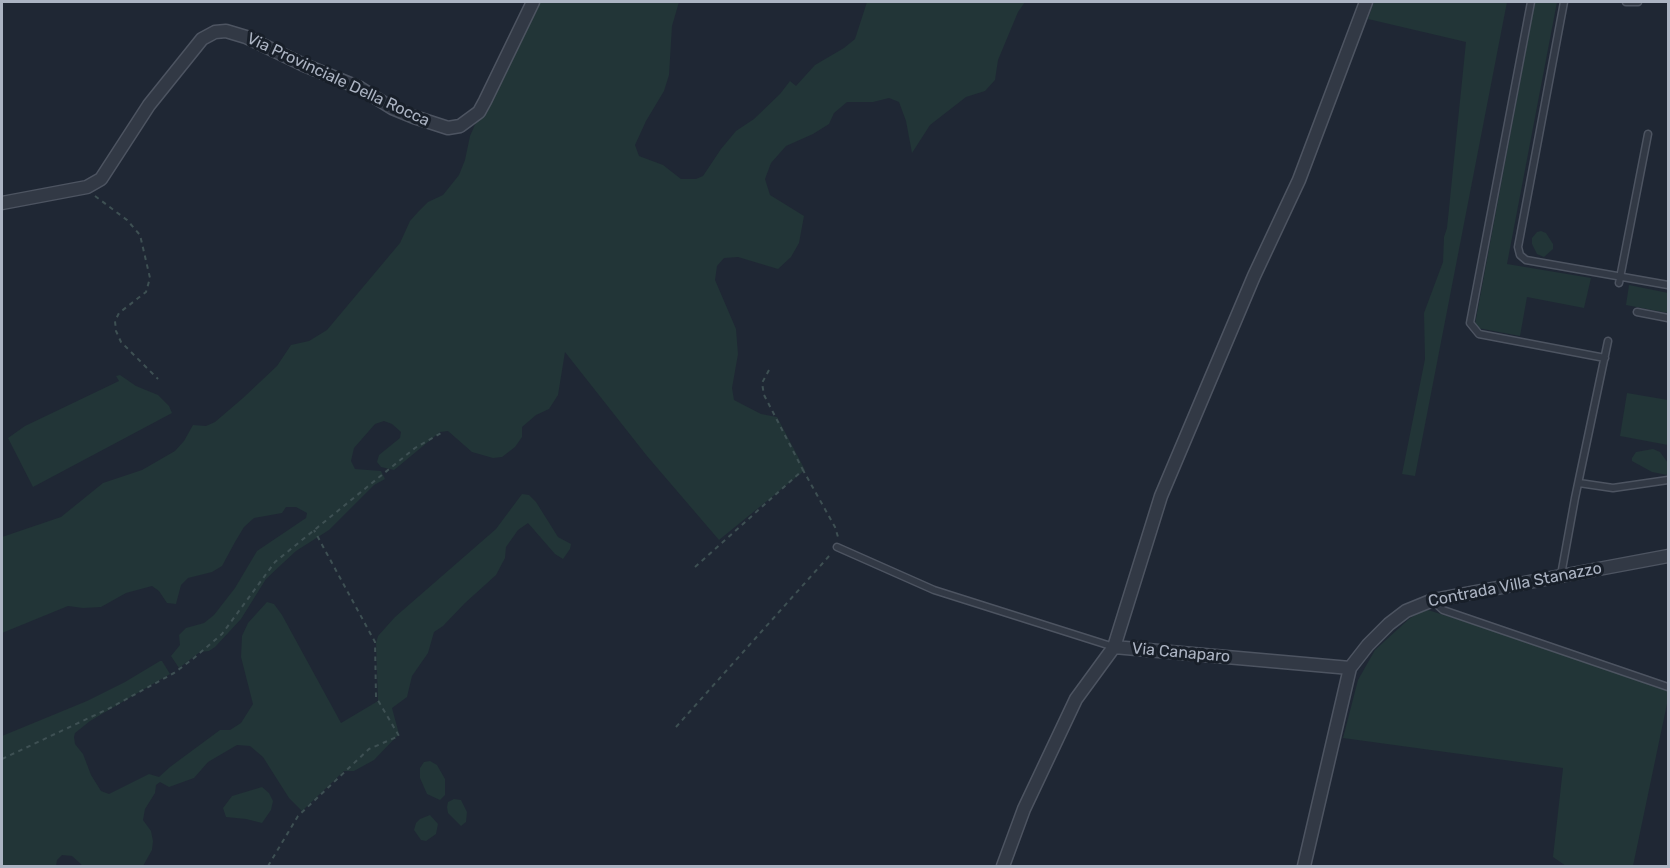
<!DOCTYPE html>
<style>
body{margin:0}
#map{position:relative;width:1670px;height:868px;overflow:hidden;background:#1f2734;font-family:Rubik,sans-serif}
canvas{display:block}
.frame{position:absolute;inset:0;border:3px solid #acb4c3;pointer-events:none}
</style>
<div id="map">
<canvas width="1670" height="868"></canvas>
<div class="frame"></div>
</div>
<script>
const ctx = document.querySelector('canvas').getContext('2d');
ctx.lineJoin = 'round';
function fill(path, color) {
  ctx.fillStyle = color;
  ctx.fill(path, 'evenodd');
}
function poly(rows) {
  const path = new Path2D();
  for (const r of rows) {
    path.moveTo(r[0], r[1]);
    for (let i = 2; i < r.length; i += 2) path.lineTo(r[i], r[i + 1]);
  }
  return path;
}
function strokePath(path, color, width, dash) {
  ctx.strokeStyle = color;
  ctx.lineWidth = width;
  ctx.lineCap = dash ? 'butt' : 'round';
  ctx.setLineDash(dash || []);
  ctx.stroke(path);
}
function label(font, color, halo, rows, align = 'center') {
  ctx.font = font + ' Rubik,sans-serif';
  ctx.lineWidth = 6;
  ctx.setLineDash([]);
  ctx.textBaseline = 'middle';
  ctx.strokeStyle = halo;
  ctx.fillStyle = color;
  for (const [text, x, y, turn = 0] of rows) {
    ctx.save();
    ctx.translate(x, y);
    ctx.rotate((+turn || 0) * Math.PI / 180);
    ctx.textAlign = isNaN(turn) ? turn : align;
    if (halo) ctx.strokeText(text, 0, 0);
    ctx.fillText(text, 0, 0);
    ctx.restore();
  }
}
const green = poly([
 [537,2,679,2,672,26,669,75,664,91,646,121,635,145,639,156,663,165,681,179,696,179,703,176,721,149,736,131,754,119,780,94,790,81,796,86,815,65,844,48,855,39,867,2,1025,2,1018,12,998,60,995,80,985,91,966,97,930,125,912,153,906,121,899,102,889,98,873,102,847,102,834,113,829,124,813,134,786,146,771,163,765,179,770,195,804,216,799,243,791,257,778,269,738,257,724,258,717,266,715,280,736,329,738,354,732,388,734,400,761,414,777,417,805,470,719,540,647,456,565,352,558,395,549,409,536,415,522,427,522,437,515,447,502,457,493,458,472,452,448,431,440,432,394,470,381,467,377,462,379,455,400,438,401,432,392,424,384,421,375,424,354,448,351,461,355,469,381,471,385,479,374,485,329,530,296,551,283,563,266,579,241,619,215,647,209,651,200,652,179,668,171,656,180,645,179,635,186,628,204,623,214,615,235,588,257,551,306,518,307,513,296,507,286,507,282,513,254,518,244,527,235,542,222,566,212,572,188,578,181,585,176,604,167,603,159,591,152,586,126,593,101,607,83,608,68,606,2,633,2,537,61,517,103,483,142,470,175,451,184,441,193,425,206,426,215,422,243,398,277,366,291,345,309,341,327,330,400,243,410,221,418,212,428,202,443,195,459,175,465,160,470,136,477,120],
 [1374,2,1507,2,1415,476,1402,474,1425,359,1424,313,1443,262,1444,237,1447,228,1466,42,1368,19],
 [1535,2,1557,2,1507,264,1591,278,1584,308,1527,297,1520,336,1478,328,1475,324],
 [1541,231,1546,233,1553,244,1553,249,1544,257,1537,254,1532,244,1532,238,1537,232],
 [1629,285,1668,293,1668,313,1626,305],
 [120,375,136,386,158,395,169,406,172,413,33,487,8,438,25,426,119,381,116,376],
 [1627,393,1668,400,1668,445,1620,436],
 [1653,449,1660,452,1668,463,1667,475,1652,472,1632,461,1632,458,1636,452],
 [522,494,529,495,536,502,558,537,571,544,570,549,563,559,555,554,528,523,518,530,506,547,505,558,496,575,465,603,443,626,434,632,428,653,412,676,407,697,392,708,399,734,374,760,354,771,344,771,302,811,289,798,263,757,250,746,237,745,208,762,194,778,169,787,160,782,156,785,155,793,145,809,143,820,151,831,153,841,152,850,143,866,83,866,72,856,62,855,57,860,56,866,2,866,2,736,87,701,125,682,160,661,162,661,170,674,90,721,75,733,74,737,75,744,83,754,91,775,101,791,109,794,149,774,159,777,170,767,220,730,230,730,241,723,253,704,241,657,242,636,248,623,267,602,274,604,282,615,341,723,378,701,376,643,378,636,395,617,496,529],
 [1428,610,1538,645,1668,690,1668,699,1633,866,1566,866,1553,857,1563,768,1343,738,1358,680,1375,650,1409,619,1418,613],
 [430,761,437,765,445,779,445,795,440,800,427,794,420,778,420,768,424,762],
 [262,787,269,793,273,801,271,810,262,823,246,819,226,817,223,808,232,796],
 [454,799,461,800,467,812,466,822,461,826,448,813,447,807,448,802],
 [430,815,438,824,436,834,426,841,421,840,414,830,416,823,420,819]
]);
const path = poly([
 [95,196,127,220,140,235,150,278,146,292,119,313,115,321,116,331,121,342,158,379],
 [769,370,762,383,764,395,803,470],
 [695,567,803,470,835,527,838,537],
 [676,727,830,555],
 [2,759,110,708,174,673,194,658,222,634,275,562,415,448,443,432],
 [268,866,298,816,369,749,399,736,376,697,375,642,314,530]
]);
const service = poly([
 [1531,2,1470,323,1479,334,1605,358],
 [1564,2,1518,247,1520,255,1526,260,1668,285],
 [1626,2,1638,2],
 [1619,283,1648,134],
 [1637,312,1668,318],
 [1579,483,1613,488,1668,480],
 [837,547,934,590,1114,647],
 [1561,575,1575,498,1608,341],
 [1433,601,1443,610,1668,687]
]);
const minor = poly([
 [2,203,87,187,101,179,149,105,202,39,215,32,226,31,246,37,304,65,360,88,392,108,414,117,448,128,460,126,479,112,485,101,533,2],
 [1114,647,1161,496,1254,276,1299,180,1366,2],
 [1003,866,1024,809,1076,699,1114,647,1350,668],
 [1304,866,1350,668,1368,645,1389,624,1406,611,1433,600,1668,556]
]);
const streetNames = [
 ["Via Provinciale Della Rocca",338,80,25],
 ["Contrada Villa Stanazzo",1515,585,-11],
 ["Via Canaparo",1181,653,5]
];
fill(green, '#223537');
strokePath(service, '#4d5461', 9);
strokePath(minor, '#4d5461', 15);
strokePath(path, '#3e5053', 2, [4.5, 4.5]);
strokePath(service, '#323945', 6);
strokePath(minor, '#323945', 12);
label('16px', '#acb4c3', '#181f29', streetNames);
</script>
